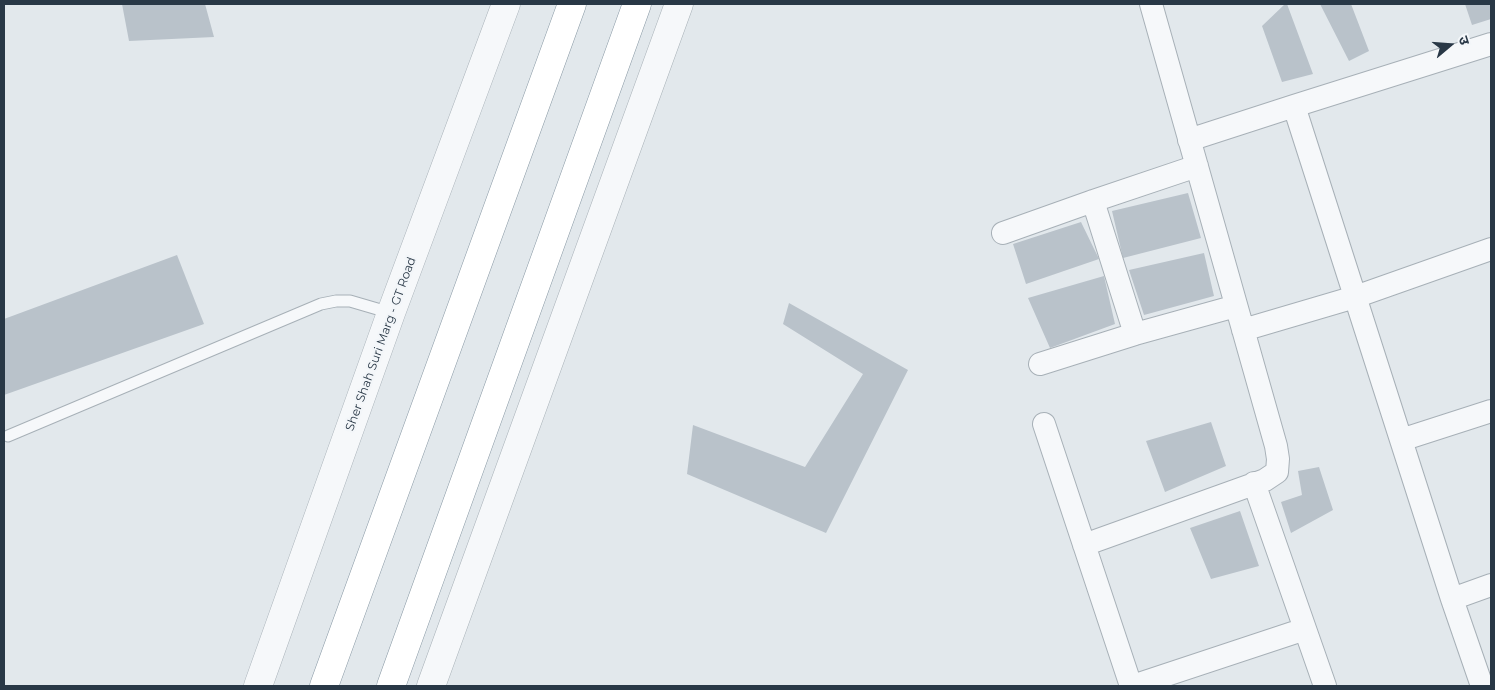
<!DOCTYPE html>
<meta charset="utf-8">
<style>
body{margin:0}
#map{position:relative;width:1495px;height:690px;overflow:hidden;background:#e2e8ec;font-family:Montserrat,"Noto Sans Devanagari",sans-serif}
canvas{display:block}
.frame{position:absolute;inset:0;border:5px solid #293846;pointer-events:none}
.north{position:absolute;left:1425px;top:20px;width:50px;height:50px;-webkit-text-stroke:4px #f3f6f9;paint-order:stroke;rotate:72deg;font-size:14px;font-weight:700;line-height:20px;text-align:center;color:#293846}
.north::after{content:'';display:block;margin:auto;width:18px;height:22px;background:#293846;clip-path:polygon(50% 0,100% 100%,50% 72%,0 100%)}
</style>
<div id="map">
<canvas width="1495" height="690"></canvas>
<div class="frame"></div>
<div class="north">उ</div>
</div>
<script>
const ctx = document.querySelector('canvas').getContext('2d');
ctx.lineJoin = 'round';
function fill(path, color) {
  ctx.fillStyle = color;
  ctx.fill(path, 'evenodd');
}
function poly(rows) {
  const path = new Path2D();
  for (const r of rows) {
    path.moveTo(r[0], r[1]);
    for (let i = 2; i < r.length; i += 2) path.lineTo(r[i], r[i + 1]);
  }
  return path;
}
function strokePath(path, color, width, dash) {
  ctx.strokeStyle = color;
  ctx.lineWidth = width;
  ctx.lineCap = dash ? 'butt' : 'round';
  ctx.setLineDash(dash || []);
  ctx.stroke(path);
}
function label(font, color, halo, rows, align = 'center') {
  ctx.font = font + ' Montserrat,sans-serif';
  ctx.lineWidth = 4.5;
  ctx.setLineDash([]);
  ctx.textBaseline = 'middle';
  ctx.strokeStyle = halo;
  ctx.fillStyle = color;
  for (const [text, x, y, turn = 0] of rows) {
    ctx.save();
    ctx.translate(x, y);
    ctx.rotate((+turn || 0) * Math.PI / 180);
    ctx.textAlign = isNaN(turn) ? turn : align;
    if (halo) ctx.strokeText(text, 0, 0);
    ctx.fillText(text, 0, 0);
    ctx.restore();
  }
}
const building = poly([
 [122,4,205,4,214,37,129,41],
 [1285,4,1287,4,1313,74,1282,82,1262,26],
 [1320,4,1351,4,1369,51,1349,61],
 [1465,4,1491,4,1491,19,1472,25],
 [1188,193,1201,238,1123,258,1112,211],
 [1081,222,1099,259,1026,284,1013,244],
 [1204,253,1214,296,1144,315,1129,270],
 [177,255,204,324,4,395,4,319],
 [1104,276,1115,324,1050,348,1028,298],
 [789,303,908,370,826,533,687,474,693,425,805,467,863,374,783,324],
 [1211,422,1226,466,1165,492,1146,441],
 [1319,467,1333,510,1291,533,1281,502,1302,495,1298,471],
 [1240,511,1259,566,1211,579,1190,528]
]);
const service = poly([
 [8,436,321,304,336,301,350,301,391,313]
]);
const minor = poly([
 [1294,106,1452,599,1482,686],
 [1189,140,1294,106,1491,44],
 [1093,201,1135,334],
 [1003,233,1093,201,1197,166],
 [1243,330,1355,297,1491,249],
 [1040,364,1135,334,1236,306],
 [1044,424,1131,686],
 [1401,440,1491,411],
 [1254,483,1325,686],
 [1084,545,1265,480,1277,472,1278,459,1276,446,1151,4],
 [1452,599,1491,585],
 [1133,686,1305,629]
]);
const tertiary = poly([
 [258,686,391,313,506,4],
 [431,686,679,4]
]);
const trunk = poly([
 [324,686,572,4],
 [391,686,637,4]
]);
const streetNames = [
 ["Sher Shah Suri Marg - GT Road",381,344,-70]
];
fill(building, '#b9c2ca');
strokePath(service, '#a7b0b7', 13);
strokePath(minor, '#a7b0b7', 24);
strokePath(tertiary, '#a7b0b7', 29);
strokePath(trunk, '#8898a4', 29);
strokePath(service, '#f6f8fa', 11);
strokePath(minor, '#f6f8fa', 22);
strokePath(tertiary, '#f6f8fa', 28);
strokePath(trunk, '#fff', 28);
label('12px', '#293846', '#f3f6f9', streetNames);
</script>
